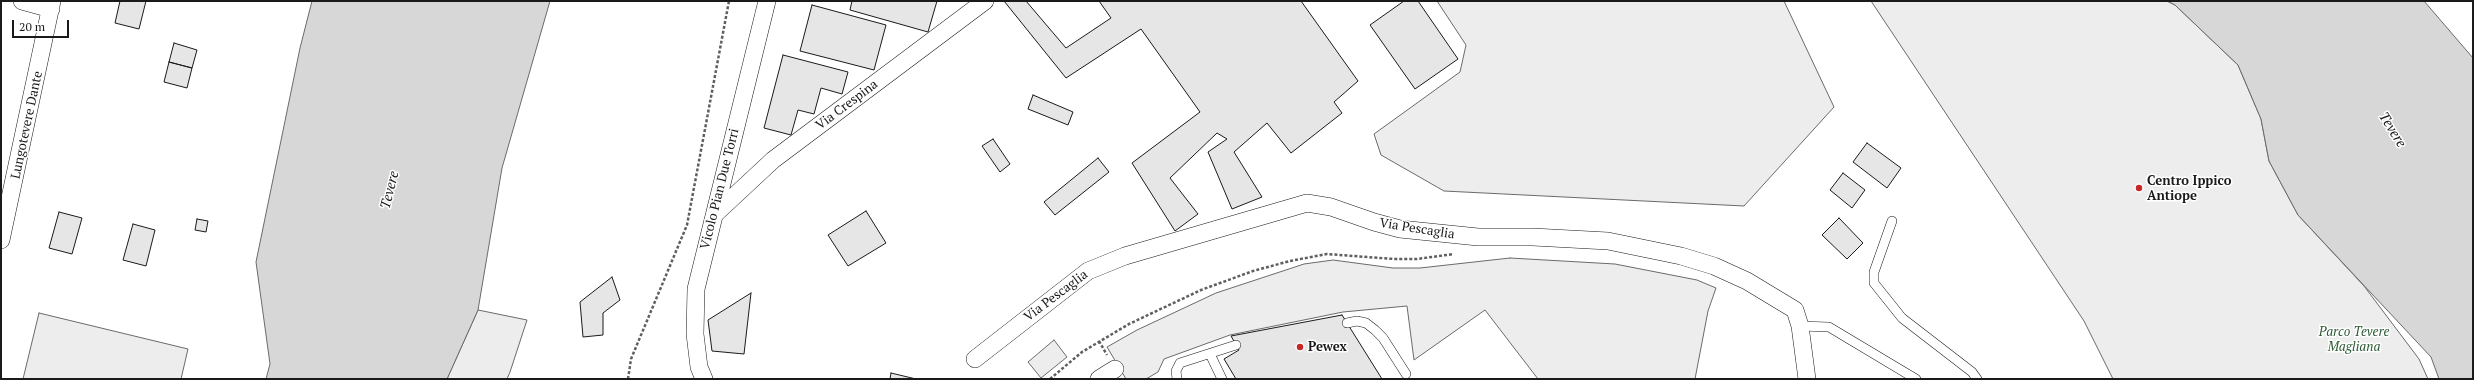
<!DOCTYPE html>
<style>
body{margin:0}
#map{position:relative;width:2474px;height:380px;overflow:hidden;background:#fff;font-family:"PT Serif",serif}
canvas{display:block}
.frame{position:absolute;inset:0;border:2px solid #1a1a1a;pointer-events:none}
.scale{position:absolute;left:12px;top:20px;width:57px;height:18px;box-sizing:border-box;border:2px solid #1a1a1a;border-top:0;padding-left:5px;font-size:12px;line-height:14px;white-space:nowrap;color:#1a1a1a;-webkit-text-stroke:3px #fff;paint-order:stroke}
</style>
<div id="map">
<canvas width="2474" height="380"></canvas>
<div class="frame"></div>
<div class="scale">20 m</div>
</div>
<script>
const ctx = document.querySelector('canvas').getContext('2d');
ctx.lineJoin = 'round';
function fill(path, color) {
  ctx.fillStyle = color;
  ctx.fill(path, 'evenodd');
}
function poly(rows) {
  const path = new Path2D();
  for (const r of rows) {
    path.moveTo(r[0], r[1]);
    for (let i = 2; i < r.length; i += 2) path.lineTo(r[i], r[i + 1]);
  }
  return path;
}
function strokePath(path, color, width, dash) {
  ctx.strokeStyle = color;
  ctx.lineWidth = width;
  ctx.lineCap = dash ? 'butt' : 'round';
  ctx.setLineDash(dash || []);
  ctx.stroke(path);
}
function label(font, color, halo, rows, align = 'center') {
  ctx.font = font + ' "PT Serif",serif';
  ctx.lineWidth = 3;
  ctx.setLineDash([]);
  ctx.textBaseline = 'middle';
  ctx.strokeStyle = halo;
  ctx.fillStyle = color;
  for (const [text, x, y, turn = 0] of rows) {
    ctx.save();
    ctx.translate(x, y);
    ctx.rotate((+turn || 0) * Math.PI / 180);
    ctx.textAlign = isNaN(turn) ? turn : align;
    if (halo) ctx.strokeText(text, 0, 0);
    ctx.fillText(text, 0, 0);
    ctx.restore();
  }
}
const built = poly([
 [1437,1,1784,1,1834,107,1744,206,1444,191,1381,155,1374,134,1460,72,1466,45,1437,1],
 [1871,1,2167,1,2175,5,2238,65,2261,119,2269,161,2298,215,2364,286,2419,359,2428,379,2113,379,2084,321,1871,1],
 [1510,258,1615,264,1697,280,1716,288,1708,311,1695,379,1538,379,1485,310,1414,360,1407,306,1343,312,1230,335,1164,359,1158,372,1146,379,1126,379,1107,347,1137,330,1216,293,1304,264,1333,260,1393,268,1420,268,1510,258],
 [478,310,527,320,510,372,507,379,447,379,478,310],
 [39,313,188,349,181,379,23,379,39,313],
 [1054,340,1067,357,1041,378,1028,362,1054,340]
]);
const water = poly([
 [312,1,550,1,502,168,478,310,447,379,266,379,270,364,256,262,300,48,312,1],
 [2167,1,2424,1,2473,58,2473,379,2439,379,2431,357,2298,215,2269,161,2261,119,2238,65,2175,5,2167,1]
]);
const building = poly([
 [120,1,146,1,139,29,115,23,120,1],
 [852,1,937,1,928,32,850,10,852,1],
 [1004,1,1026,1,1066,48,1111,18,1099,1,1301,1,1358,81,1334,102,1342,113,1291,153,1267,123,1234,152,1262,197,1232,209,1208,152,1227,139,1217,133,1170,178,1198,214,1175,231,1132,163,1200,112,1141,29,1066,78,1004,1],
 [1404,1,1418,1,1458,59,1415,89,1370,25,1404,1],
 [812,5,886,25,874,70,800,51,812,5],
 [174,43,197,50,192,68,169,62,174,43],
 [783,55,848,72,842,94,821,88,814,114,798,110,791,135,764,128,783,55],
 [169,62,192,68,187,88,164,82,169,62],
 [1033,95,1073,112,1068,125,1028,109,1033,95],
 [993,139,1010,164,1000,172,982,146,993,139],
 [1867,143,1901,168,1887,188,1853,162,1867,143],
 [1098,158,1109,172,1055,215,1044,202,1098,158],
 [1843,173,1865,190,1852,208,1830,190,1843,173],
 [866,211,886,243,848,266,828,235,866,211],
 [59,212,82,218,72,254,49,248,59,212],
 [1839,218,1863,243,1847,259,1822,235,1839,218],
 [197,219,208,221,206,232,195,230,197,219],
 [133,224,155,230,146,266,123,260,133,224],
 [612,277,620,300,603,313,603,335,583,337,580,302,612,277],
 [751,293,744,354,712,351,708,320,751,293],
 [1342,315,1382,379,1236,379,1224,359,1239,350,1231,336,1342,315],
 [891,373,916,379,890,379,891,373]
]);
const path = poly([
 [1099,341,1107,355],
 [628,379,631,359,687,225,729,1],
 [1050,379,1082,352,1129,324,1201,290,1253,271,1290,261,1327,254,1394,259,1417,259,1454,254]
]);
const service = poly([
 [1892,221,1874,272,1874,283,1902,318,1972,372,1977,379],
 [1347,323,1357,321,1366,323,1375,330,1383,338,1406,374],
 [1800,326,1829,327,1916,379],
 [1210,354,1222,379],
 [1177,379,1176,371,1180,363,1236,345]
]);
const minor = poly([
 [22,1,51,9],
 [714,215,773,160,985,1],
 [1,240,52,1],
 [975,359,1088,271,1125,256,1307,203,1331,207,1374,222,1400,229,1478,237,1533,237,1608,241,1681,256,1714,266,1747,281,1795,310,1800,326,1807,379],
 [704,379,699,367,695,334,696,289,767,1],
 [1099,379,1115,369]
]);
const markers = [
 [2139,188,4,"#c62828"],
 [1300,347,4,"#c62828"]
];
const streetNames = [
 ["Via Crespina",847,105,-37],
 ["Lungotevere Dante",27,125,-78],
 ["Vicolo Pian Due Torri",720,189,-76],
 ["Via Pescaglia",1417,229,9],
 ["Via Pescaglia",1056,296,-37]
];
const poiNames = [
 ["Centro Ippico",2147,181],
 ["Antiope",2147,196],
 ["Pewex",1308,347]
];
const parkNames = [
 ["Parco Tevere",2354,332],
 ["Magliana",2354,347]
];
const waterNames = [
 ["Tevere",2392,130,58],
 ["Tevere",390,190,-76]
];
fill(built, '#ededed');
strokePath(built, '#6a6a6a', 1);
fill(water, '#d7d7d7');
strokePath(water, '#6a6a6a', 1);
fill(building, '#e6e6e6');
strokePath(building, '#1a1a1a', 1);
strokePath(service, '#1a1a1a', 10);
strokePath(minor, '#1a1a1a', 18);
strokePath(path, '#5f5f5f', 2.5, [3, 2]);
strokePath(service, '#fff', 9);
strokePath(minor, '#fff', 17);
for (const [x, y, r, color] of markers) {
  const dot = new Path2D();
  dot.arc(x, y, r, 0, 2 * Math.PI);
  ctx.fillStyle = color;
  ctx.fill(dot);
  strokePath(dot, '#fff', 1.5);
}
label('13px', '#1a1a1a', '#fff', streetNames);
label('bold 13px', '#1a1a1a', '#fff', poiNames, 'left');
label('italic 13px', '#2b5a34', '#fff', parkNames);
label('italic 14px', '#1a1a1a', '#fff', waterNames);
</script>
